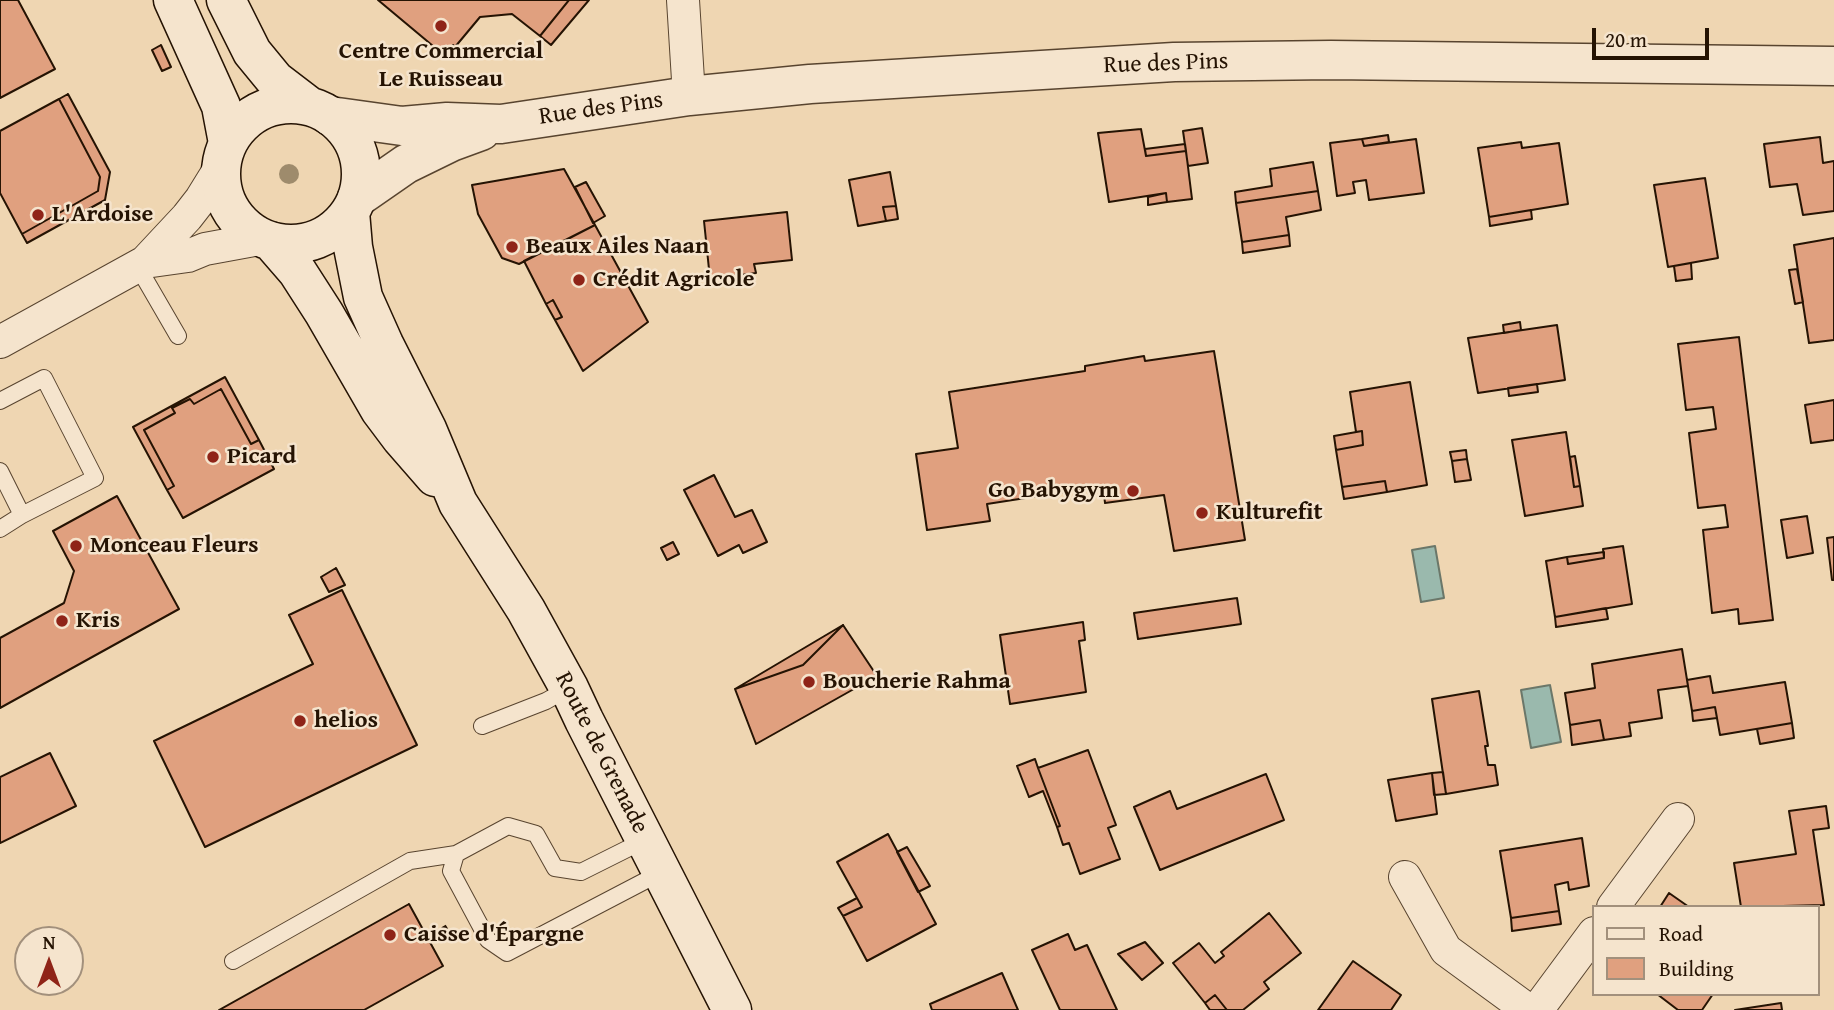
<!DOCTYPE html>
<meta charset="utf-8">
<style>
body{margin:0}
#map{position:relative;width:1834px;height:1010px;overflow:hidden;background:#efd6b2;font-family:"Gentium Book Plus",serif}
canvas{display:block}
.legend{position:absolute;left:1592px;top:905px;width:228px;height:91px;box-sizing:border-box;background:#f5e4cd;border:2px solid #a2907c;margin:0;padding:9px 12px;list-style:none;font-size:21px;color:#251303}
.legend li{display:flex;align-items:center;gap:14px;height:35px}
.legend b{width:35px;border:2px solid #a2907c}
.north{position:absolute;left:14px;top:926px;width:70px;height:70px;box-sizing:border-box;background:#f5e4cd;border:2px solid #a2907c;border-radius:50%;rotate:0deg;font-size:19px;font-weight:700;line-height:28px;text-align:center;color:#251303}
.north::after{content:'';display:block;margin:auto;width:24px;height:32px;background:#8f2418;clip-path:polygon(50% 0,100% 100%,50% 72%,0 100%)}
.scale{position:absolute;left:1592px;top:28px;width:117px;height:32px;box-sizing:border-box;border:4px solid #251303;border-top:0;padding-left:9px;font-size:21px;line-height:24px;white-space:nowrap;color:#251303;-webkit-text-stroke:5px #f5e4cd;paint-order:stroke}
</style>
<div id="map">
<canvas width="1834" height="1010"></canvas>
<ul class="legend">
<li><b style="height:9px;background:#f5e4cd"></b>Road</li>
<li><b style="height:19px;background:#e0a07f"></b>Building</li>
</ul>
<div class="north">N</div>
<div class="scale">20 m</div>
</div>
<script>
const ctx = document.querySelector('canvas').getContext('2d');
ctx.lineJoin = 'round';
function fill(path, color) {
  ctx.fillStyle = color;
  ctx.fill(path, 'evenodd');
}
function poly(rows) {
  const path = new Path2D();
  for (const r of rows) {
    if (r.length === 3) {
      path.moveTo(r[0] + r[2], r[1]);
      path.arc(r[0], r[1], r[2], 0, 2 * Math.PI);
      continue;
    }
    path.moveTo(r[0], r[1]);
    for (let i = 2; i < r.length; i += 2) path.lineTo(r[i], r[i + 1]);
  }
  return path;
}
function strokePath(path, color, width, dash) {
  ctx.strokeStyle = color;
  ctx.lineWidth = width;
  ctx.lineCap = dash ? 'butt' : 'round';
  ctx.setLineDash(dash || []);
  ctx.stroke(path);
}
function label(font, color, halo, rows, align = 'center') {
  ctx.font = font + ' "Gentium Book Plus",serif';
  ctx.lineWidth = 5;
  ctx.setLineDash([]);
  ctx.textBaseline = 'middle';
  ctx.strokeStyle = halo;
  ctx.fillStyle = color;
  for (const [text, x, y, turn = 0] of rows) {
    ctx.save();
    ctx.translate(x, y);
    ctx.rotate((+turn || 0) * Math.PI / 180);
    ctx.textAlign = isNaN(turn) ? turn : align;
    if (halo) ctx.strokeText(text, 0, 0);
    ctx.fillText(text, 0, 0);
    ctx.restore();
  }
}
const water = poly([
 [1435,546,1444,598,1421,602,1412,550,1435,546],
 [1550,685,1561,742,1531,748,1521,690,1550,685]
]);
const building = poly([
 [0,0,18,0,55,69,0,98,0,0],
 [378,0,569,0,540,36,512,14,480,17,455,47,453,45,445,56,378,0],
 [569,0,589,0,551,45,540,36,569,0],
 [161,45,171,67,162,71,152,50,161,45],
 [68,94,110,172,105,200,27,243,22,234,98,191,100,177,59,99,68,94],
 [59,99,100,177,98,191,22,234,0,193,0,131,59,99],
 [1202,128,1208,163,1188,166,1183,131,1202,128],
 [1141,129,1146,156,1186,151,1192,199,1167,202,1166,193,1109,202,1098,133,1141,129],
 [1388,135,1389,142,1364,146,1362,139,1388,135],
 [1820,137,1823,163,1834,161,1834,211,1803,215,1797,184,1770,187,1764,144,1820,137],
 [1362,139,1364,146,1416,139,1424,193,1369,200,1366,180,1353,182,1355,193,1337,196,1330,143,1362,139],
 [1521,142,1522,148,1559,143,1568,204,1489,217,1478,148,1521,142],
 [1185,144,1186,151,1146,156,1145,149,1185,144],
 [1313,162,1318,191,1236,203,1235,192,1272,186,1270,169,1313,162],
 [564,169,595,225,519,264,502,258,478,214,472,185,564,169],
 [890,172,896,206,883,207,886,221,858,226,849,180,890,172],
 [1705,178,1718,258,1668,267,1654,185,1705,178],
 [586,182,605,216,593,223,575,187,586,182],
 [1318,191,1321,210,1286,217,1289,235,1242,242,1236,203,1318,191],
 [1166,193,1167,202,1148,205,1148,197,1166,193],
 [896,206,898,219,886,221,883,207,896,206],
 [1531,210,1532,219,1490,226,1489,217,1531,210],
 [787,212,792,260,754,264,756,273,710,279,704,221,787,212],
 [595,225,648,322,583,371,555,320,562,317,553,300,546,304,524,261,595,225],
 [1289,235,1290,246,1243,253,1242,242,1289,235],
 [1834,238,1834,340,1809,343,1794,245,1834,238],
 [1691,263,1692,279,1676,281,1674,266,1691,263],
 [1797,269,1803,302,1795,304,1789,270,1797,269],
 [553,300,562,317,555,320,546,304,553,300],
 [1520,322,1521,330,1504,333,1503,325,1520,322],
 [1557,325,1565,380,1478,393,1468,338,1557,325],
 [1739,337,1773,620,1739,624,1738,609,1712,613,1703,530,1728,527,1725,505,1698,508,1689,433,1716,429,1713,407,1686,410,1678,344,1739,337],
 [1214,351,1245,540,1174,551,1164,495,1105,503,1103,486,987,504,990,521,927,530,916,454,958,448,949,392,1085,371,1085,366,1144,356,1145,361,1214,351],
 [225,377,259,440,251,444,221,389,194,404,190,399,172,408,175,413,144,430,174,486,167,490,133,427,225,377],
 [1410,382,1427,485,1387,492,1385,481,1342,487,1336,450,1363,445,1362,431,1356,432,1350,392,1410,382],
 [1537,384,1538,392,1509,396,1508,388,1537,384],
 [221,389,251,444,259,440,274,469,183,518,167,490,174,486,144,430,175,413,172,408,190,399,194,404,221,389],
 [1834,400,1834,440,1811,443,1805,405,1834,400],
 [1362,431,1363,445,1336,450,1334,436,1362,431],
 [1566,432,1574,487,1580,486,1583,506,1525,516,1512,440,1566,432],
 [1466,450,1467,459,1452,461,1450,452,1466,450],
 [1575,456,1580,486,1574,487,1570,457,1575,456],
 [1467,459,1471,480,1455,482,1452,461,1467,459],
 [714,475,735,517,752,510,767,542,743,553,739,545,718,556,684,490,714,475],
 [1385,481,1387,492,1344,499,1342,487,1385,481],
 [117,496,179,609,0,708,0,638,64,603,74,571,53,531,117,496],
 [1807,516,1813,553,1787,558,1781,520,1807,516],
 [1834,537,1834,580,1832,580,1827,538,1834,537],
 [673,542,679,554,667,560,661,548,673,542],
 [1623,546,1632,604,1555,617,1546,561,1567,557,1568,564,1604,558,1603,549,1623,546],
 [1604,552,1604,558,1568,564,1567,557,1604,552],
 [336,568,345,585,329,592,321,577,336,568],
 [342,590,417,745,205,847,154,741,313,664,289,615,342,590],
 [1237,598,1241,624,1138,639,1134,613,1237,598],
 [1606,608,1608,619,1556,627,1555,617,1606,608],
 [1083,622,1085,640,1079,641,1086,692,1010,704,1000,635,1083,622],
 [843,625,803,665,735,689,843,625],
 [843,625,877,676,756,744,735,689,803,665,843,625],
 [1682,649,1688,686,1658,690,1662,718,1629,723,1631,736,1604,740,1600,720,1570,725,1565,693,1595,688,1592,664,1682,649],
 [1710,676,1713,693,1785,682,1792,723,1720,735,1715,707,1692,711,1687,680,1710,676],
 [1479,691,1488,746,1485,746,1488,765,1495,765,1498,785,1446,794,1432,699,1479,691],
 [1715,707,1717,718,1693,721,1692,711,1715,707],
 [1600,720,1604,740,1572,745,1570,725,1600,720],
 [1792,723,1794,738,1760,744,1757,729,1792,723],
 [1088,750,1116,825,1108,828,1120,859,1080,874,1069,843,1063,845,1057,827,1060,826,1038,768,1088,750],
 [50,753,76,806,0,843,0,777,50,753],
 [1035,759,1038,768,1060,826,1057,827,1043,791,1029,797,1017,766,1035,759],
 [1443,772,1446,794,1434,795,1432,773,1443,772],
 [1432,773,1437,814,1396,821,1388,780,1432,773],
 [1266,774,1284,820,1160,870,1134,807,1170,791,1177,809,1266,774],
 [1826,806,1829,828,1813,830,1824,905,1741,907,1734,863,1796,854,1789,811,1826,806],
 [888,834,936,924,867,961,843,916,862,907,837,862,888,834],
 [1582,838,1589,886,1569,890,1568,882,1555,885,1559,911,1511,918,1500,851,1582,838],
 [907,847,930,886,918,892,897,852,907,847],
 [1669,893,1689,907,1660,907,1669,893],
 [857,898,862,907,843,916,838,908,857,898],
 [409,904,443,966,364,1010,219,1010,409,904],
 [1559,911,1561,924,1512,931,1511,918,1559,911],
 [1269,913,1301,953,1264,982,1269,989,1243,1010,1227,1010,1215,995,1205,1003,1173,963,1199,943,1215,963,1224,956,1221,952,1269,913],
 [1068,934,1075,950,1087,945,1117,1010,1060,1010,1032,950,1068,934],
 [1145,942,1163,963,1142,980,1118,954,1145,942],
 [1353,961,1401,995,1391,1010,1318,1010,1353,961],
 [1002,973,1018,1010,932,1010,930,1004,1002,973],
 [1657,994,1713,994,1702,1010,1678,1010,1657,994],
 [1215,995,1227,1010,1210,1010,1205,1003,1215,995],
 [1781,1003,1782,1010,1735,1010,1781,1003]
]);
const path = poly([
 [428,938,448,926]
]);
const service = poly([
 [138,267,178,336],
 [0,401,44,378,95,478,22,515,0,529],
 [0,471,22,515],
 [482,726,546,701,569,688],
 [645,840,581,872,555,868,536,834,508,826,456,854,451,871,488,940,507,953,662,872],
 [233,961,410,861,456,854]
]);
const minor = poly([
 [683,0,689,96],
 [145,262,188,256,205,249,265,238],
 [0,342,145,262,187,217,201,199,222,165],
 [1405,877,1446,950,1528,1010],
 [1613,907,1678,819],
 [1537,1010,1594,933]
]);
const tertiary = poly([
 [330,116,402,126,447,122,501,124,689,96,810,84,1174,62,1331,60,1834,66],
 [357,198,406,164,451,142,481,131]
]);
const secondary = poly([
 [173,0,221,106,228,143],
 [226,0,252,52,275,80,309,106],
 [291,174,70],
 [350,212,353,247,363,297,384,344,427,429,458,503,526,610,569,688,584,720,732,1010],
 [271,241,297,271,324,313,380,410,401,438,435,477]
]);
const trees = [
 [289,174]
];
const markers = [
 [441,26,7,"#8f2418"],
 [38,215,7,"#8f2418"],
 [512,247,7,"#8f2418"],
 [579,280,7,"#8f2418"],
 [213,457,7,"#8f2418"],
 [1133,491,7,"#8f2418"],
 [1202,513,7,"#8f2418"],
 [76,546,7,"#8f2418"],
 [62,621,7,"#8f2418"],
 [809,682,7,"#8f2418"],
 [300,721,7,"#8f2418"],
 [390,935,7,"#8f2418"]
];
const poiNames = [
 ["Centre Commercial",441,52,"center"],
 ["Le Ruisseau",441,80,"center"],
 ["L'Ardoise",52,215],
 ["Beaux Ailes Naan",526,247],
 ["Crédit Agricole",593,280],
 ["Picard",227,457],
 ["Go Babygym",1119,491,"right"],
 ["Kulturefit",1216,513],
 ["Monceau Fleurs",90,546],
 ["Kris",76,621],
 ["Boucherie Rahma",823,682],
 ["helios",314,721],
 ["Caisse d'Épargne",404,935]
];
const streetNames = [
 ["Rue des Pins",1166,64,-2],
 ["Rue des Pins",601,109,-8],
 ["Route de Grenade",601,753,63]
];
fill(water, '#9ab9ad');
strokePath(water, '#6b7769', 2);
fill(building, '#e0a07f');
strokePath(building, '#251303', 2);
strokePath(service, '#58442f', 18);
strokePath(minor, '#58442f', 34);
strokePath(tertiary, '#58442f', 41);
strokePath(secondary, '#251303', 41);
strokePath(path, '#251303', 4.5, [5, 3.5]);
strokePath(service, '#f5e4cd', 16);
strokePath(minor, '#f5e4cd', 32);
strokePath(tertiary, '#f5e4cd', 38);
strokePath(secondary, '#f5e4cd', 38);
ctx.fillStyle = '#9e8b6c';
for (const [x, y] of trees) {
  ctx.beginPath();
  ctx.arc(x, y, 10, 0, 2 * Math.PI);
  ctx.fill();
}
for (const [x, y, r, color] of markers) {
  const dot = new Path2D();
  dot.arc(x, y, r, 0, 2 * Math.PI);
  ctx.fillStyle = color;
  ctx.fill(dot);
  strokePath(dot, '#f5e4cd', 2.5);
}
label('bold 24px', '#251303', '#f5e4cd', poiNames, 'left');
label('24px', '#251303', '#f5e4cd', streetNames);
</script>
